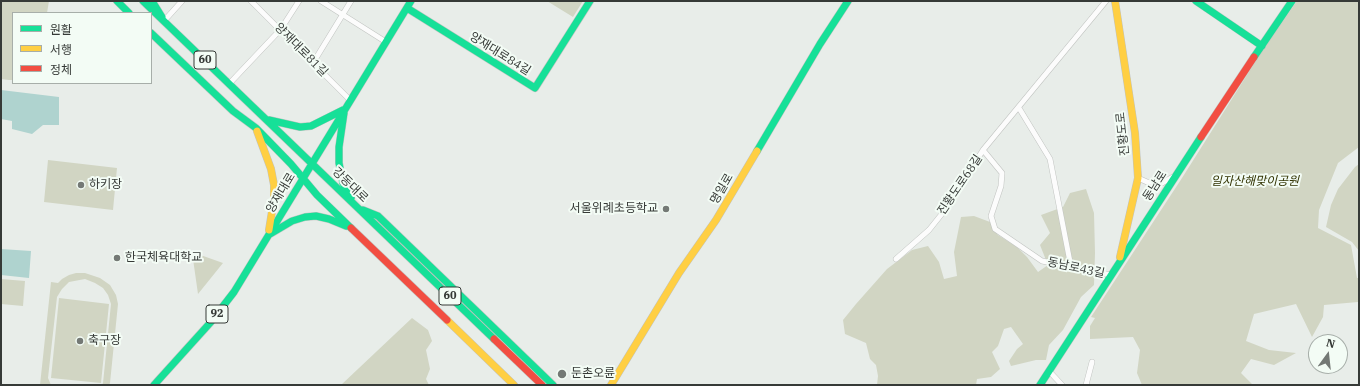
<!DOCTYPE html>
<meta charset="utf-8">
<style>
body{margin:0}
#map{position:relative;width:1360px;height:386px;overflow:hidden;background:#e8ede9;font-family:"IBM Plex Serif","Noto Sans KR",serif}
canvas{display:block}
.frame{position:absolute;inset:0;border:2px solid #363a37;pointer-events:none}
.legend{position:absolute;left:12px;top:12px;width:140px;height:72px;box-sizing:border-box;background:#f3fcf5;border:1px solid #a7aea9;margin:0;padding:5px 7px;list-style:none;font-size:12px;color:#363a37}
.legend li{display:flex;align-items:center;gap:8px;height:20px}
.legend b{width:20px;border:1px solid #a7aea9}
.north{position:absolute;left:1308px;top:334px;width:40px;height:40px;box-sizing:border-box;background:#f3fcf5;border:1px solid #a7aea9;border-radius:50%;rotate:15deg;font-size:11px;font-weight:700;line-height:16px;text-align:center;color:#363a37}
.north::after{content:'';display:block;margin:auto;width:14px;height:18px;background:#747975;clip-path:polygon(50% 0,100% 100%,50% 72%,0 100%)}
</style>
<div id="map">
<canvas width="1360" height="386"></canvas>
<div class="frame"></div>
<ul class="legend">
<li><b style="height:5px;background:#16e098"></b>원활</li>
<li><b style="height:5px;background:#ffcf43"></b>서행</li>
<li><b style="height:5px;background:#f24e42"></b>정체</li>
</ul>
<div class="north">N</div>
</div>
<script>
const ctx = document.querySelector('canvas').getContext('2d');
ctx.lineJoin = 'round';
function fill(path, color) {
  ctx.fillStyle = color;
  ctx.fill(path, 'evenodd');
}
function poly(rows) {
  const path = new Path2D();
  for (const r of rows) {
    path.moveTo(r[0], r[1]);
    for (let i = 2; i < r.length; i += 2) path.lineTo(r[i], r[i + 1]);
  }
  return path;
}
function strokePath(path, color, width, dash) {
  ctx.strokeStyle = color;
  ctx.lineWidth = width;
  ctx.lineCap = dash ? 'butt' : 'round';
  ctx.setLineDash(dash || []);
  ctx.stroke(path);
}
function label(font, color, halo, rows, align = 'center') {
  ctx.font = font + ' "IBM Plex Serif","Noto Sans KR",serif';
  ctx.lineWidth = 4;
  ctx.setLineDash([]);
  ctx.textBaseline = 'middle';
  ctx.strokeStyle = halo;
  ctx.fillStyle = color;
  for (const [text, x, y, turn = 0] of rows) {
    ctx.save();
    ctx.translate(x, y);
    ctx.rotate((+turn || 0) * Math.PI / 180);
    ctx.textAlign = isNaN(turn) ? turn : align;
    if (halo) ctx.strokeText(text, 0, 0);
    ctx.fillText(text, 0, 0);
    ctx.restore();
  }
}
const green = poly([
 [1,1,49,1,47,13,13,13,13,80,9,80,1,79],
 [547,1,583,1,573,17],
 [1297,1,1359,1,1359,147,1338,163,1319,210,1318,228,1351,245,1357,278,1359,278,1359,319,1358,319,1358,302,1324,305,1323,317,1312,337,1296,304,1254,314,1246,341,1269,350,1296,353,1274,365,1251,359,1241,373,1253,385,1142,385,1137,373,1140,350,1133,337,1090,339,1090,326,1095,318,1091,317,1182,178,1264,48],
 [48,160,117,168,113,210,44,202],
 [1359,164,1359,251,1352,242,1326,227,1331,205,1338,189,1355,167],
 [1086,189,1094,213,1095,253,1094,285,1081,297,1063,330,1049,345,1046,360,1036,360,1011,366,1009,361,1017,349,1023,344,1011,327,1004,329,998,346,992,352,1000,369,991,377,977,379,976,385,877,385,878,376,876,365,870,359,866,343,845,334,843,320,856,304,887,269,912,250,928,246,939,262,944,279,957,276,954,252,961,217,974,216,990,222,998,235,1017,247,1027,257,1038,272,1048,265,1040,245,1050,233,1041,215,1063,207,1070,193],
 [192,252,223,263,198,294],
 [76,273,85,273,100,278,110,285,116,295,118,304,110,383,109,385,102,385,103,383,111,304,108,295,103,288,95,283,85,279,69,282,62,289,57,297,48,378,51,385,40,385,51,282,58,283,62,279,69,275],
 [1,279,25,281,23,306,1,304],
 [59,298,109,304,101,383,51,378],
 [412,318,428,330,432,341,426,350,430,369,426,379,429,385,341,385]
]);
const water = poly([
 [1,90,59,97,59,125,43,125,32,134,12,129,12,121,1,119],
 [1,249,31,251,29,278,1,275]
]);
const street = poly([
 [251,1,350,100],
 [321,1,386,42],
 [164,21,182,1],
 [313,63,351,1],
 [229,84,281,29,299,1],
 [1019,108,1050,159,1071,267],
 [983,150,1002,173,1001,186,991,216,995,229,1042,261,1111,275],
 [1138,178,1147,182,1162,183,1173,177],
 [896,259,929,230,949,205,983,150,1106,1],
 [1049,371,1062,385],
 [1086,385,1092,362]
]);
const fast = poly([
 [117,1,129,13],
 [143,1,494,339],
 [152,1,162,17],
 [1196,1,1262,46],
 [407,8,535,88,590,1],
 [151,33,233,111,256,128,291,164,317,195,351,228],
 [1254,57,1292,1],
 [344,113,339,147,339,163,343,183,351,198],
 [269,120,300,127,311,126,343,110],
 [757,151,820,44,848,1],
 [363,210,378,216,553,385],
 [270,234,292,221,305,217,316,216,329,219,346,226],
 [154,385,210,323,234,292,411,1],
 [1040,385,1201,137]
]);
const slow = poly([
 [1115,1,1135,133,1138,178,1120,257],
 [257,131,271,169,274,185,274,199,269,230],
 [447,320,514,385],
 [611,385,679,273,716,220,757,151]
]);
const jam = poly([
 [1201,137,1254,57],
 [351,228,447,320],
 [494,339,542,385]
]);
const markers = [
 [81,185,4,"#747975"],
 [666,209,4,"#747975"],
 [117,258,4,"#747975"],
 [80,341,4,"#747975"],
 [562,374,5,"#747975"]
];
const shields = [
 [205,60,22],
 [450,296,22],
 [217,314,22]
];
const shieldNames = [
 ["60",205,60],
 ["60",450,296],
 ["92",217,314]
];
const streetNames = [
 ["양재대로81길",301,50,45],
 ["양재대로84길",500,54,32],
 ["진황도로",1123,134,-96],
 ["강동대로",350,185,44],
 ["진황도로68길",960,185,-56],
 ["동남로",1155,186,-57],
 ["명일로",722,189,-60],
 ["양재대로",281,193,-59],
 ["동남로43길",1076,268,12]
];
const parkNames = [
 ["일자산해맞이공원",1255,182]
];
const poiNames = [
 ["하키장",89,185],
 ["서울위례초등학교",658,209,"right"],
 ["한국체육대학교",125,258],
 ["축구장",88,341],
 ["둔촌오륜",571,374]
];
fill(green, '#d1d5c3');
fill(water, '#afd3cf');
strokePath(street, '#c0c3c0', 6);
strokePath(fast, '#c0c3c0', 8);
strokePath(slow, '#c0c3c0', 8);
strokePath(jam, '#c0c3c0', 8);
strokePath(street, '#fcfcfc', 5);
strokePath(fast, '#16e098', 7);
strokePath(slow, '#ffcf43', 7);
strokePath(jam, '#f24e42', 7);
for (const [x, y, r, color] of markers) {
  const dot = new Path2D();
  dot.arc(x, y, r, 0, 2 * Math.PI);
  ctx.fillStyle = color;
  ctx.fill(dot);
  strokePath(dot, '#f3fcf5', 1.5);
}
for (const [x, y, w] of shields) {
  const box = new Path2D();
  box.roundRect(x - w / 2, y - 9, w, 18, 3);
  ctx.fillStyle = '#f3fcf5';
  ctx.fill(box);
  strokePath(box, '#363a37', 1);
}
label('bold 11px', '#363a37', null, shieldNames);
label('12px', '#363a37', '#f3fcf5', streetNames);
label('italic 12px', '#313201', '#f3fcf5', parkNames);
label('12px', '#363a37', '#f3fcf5', poiNames, 'left');
</script>
